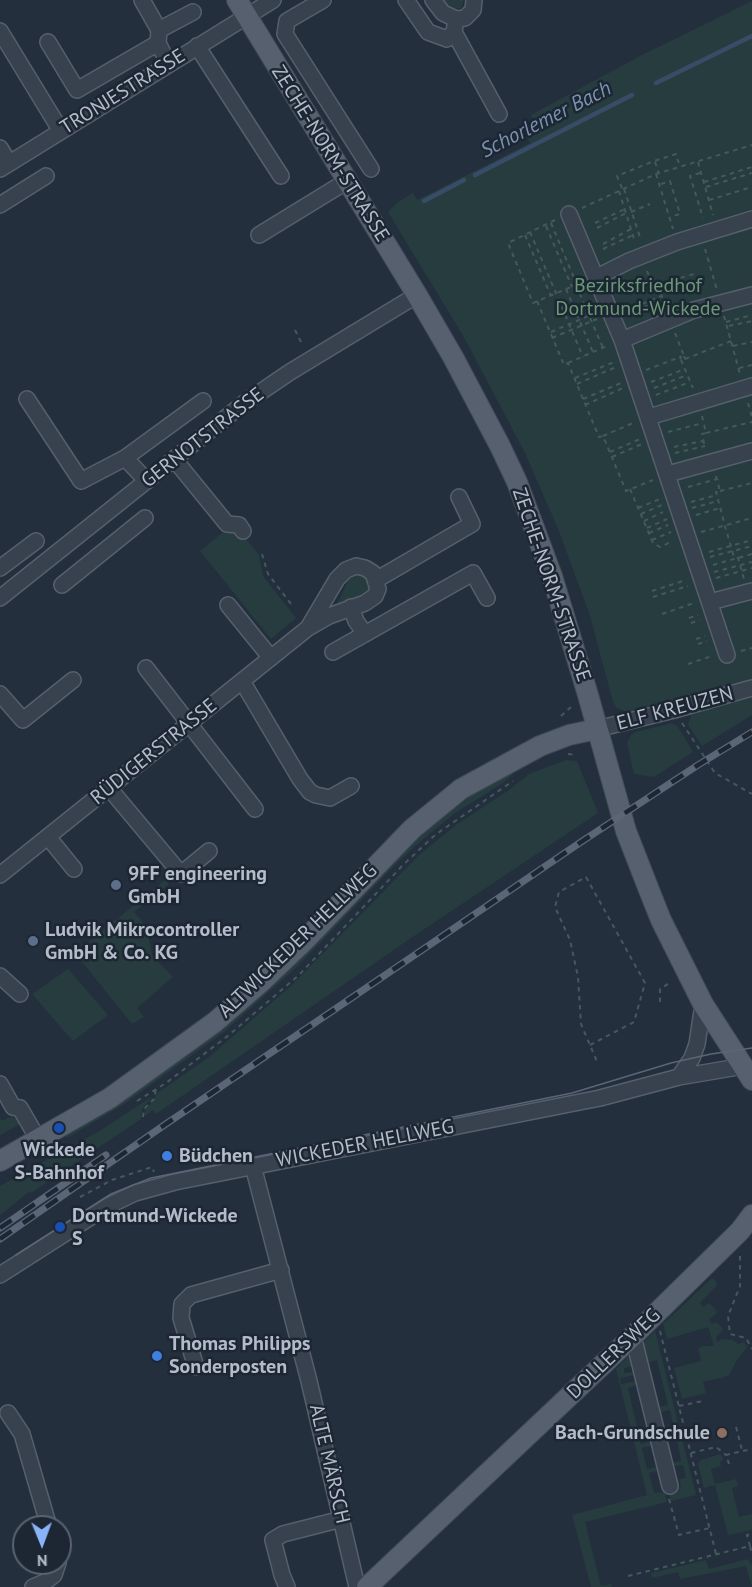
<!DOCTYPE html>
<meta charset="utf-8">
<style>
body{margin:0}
#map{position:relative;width:752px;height:1587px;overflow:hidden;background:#242f3e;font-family:"PT Sans",sans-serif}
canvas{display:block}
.north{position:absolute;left:12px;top:1515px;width:60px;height:60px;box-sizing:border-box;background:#1d2633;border:2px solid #59626f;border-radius:50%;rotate:179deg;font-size:16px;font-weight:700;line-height:24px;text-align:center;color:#b4bcc9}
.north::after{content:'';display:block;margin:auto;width:21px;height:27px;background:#8ab4f8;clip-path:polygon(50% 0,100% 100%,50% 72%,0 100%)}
</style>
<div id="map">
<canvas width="752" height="1587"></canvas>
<div class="north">N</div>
</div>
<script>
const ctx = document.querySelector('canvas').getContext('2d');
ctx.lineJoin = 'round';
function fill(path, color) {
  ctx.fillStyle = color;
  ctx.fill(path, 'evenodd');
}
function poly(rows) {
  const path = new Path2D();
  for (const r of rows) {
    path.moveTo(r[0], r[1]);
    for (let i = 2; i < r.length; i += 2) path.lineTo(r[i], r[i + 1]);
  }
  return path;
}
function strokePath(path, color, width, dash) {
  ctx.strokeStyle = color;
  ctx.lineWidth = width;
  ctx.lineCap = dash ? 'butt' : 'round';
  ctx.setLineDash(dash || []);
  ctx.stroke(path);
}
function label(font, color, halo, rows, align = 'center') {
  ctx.font = font + ' "PT Sans",sans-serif';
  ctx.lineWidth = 5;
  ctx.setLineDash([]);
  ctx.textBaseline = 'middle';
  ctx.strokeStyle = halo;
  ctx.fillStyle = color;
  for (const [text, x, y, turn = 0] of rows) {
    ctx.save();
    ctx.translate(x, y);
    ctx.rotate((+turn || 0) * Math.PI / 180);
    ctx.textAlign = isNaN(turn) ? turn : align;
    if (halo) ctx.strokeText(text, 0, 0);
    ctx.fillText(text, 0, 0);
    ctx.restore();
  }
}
const green = poly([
 [444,0,464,0,461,8,454,9,449,8],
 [752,1,752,682,647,711,625,711,617,708,613,702,590,616,559,531,525,453,465,339,388,212,398,202,413,193,417,200,530,143,526,135,538,129,531,115,640,56],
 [223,532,240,532,259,555,263,576,296,618,271,639,200,551],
 [359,573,365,575,369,579,369,590,361,596,337,604,349,579,353,575],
 [752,696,752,715,702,746,688,725,692,712],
 [672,723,678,727,693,752,654,777,634,774,627,743,631,735,635,732],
 [566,760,577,761,598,813,411,938,156,1114,153,1110,145,1116,145,1110,155,1099,156,1094,209,1057,292,985,418,856,456,825,509,790,529,774],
 [512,771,513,774,503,783,455,813,422,840,393,867,298,966,224,1032,123,1105,67,1138,64,1133,120,1100,174,1064,220,1028,418,835,473,794],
 [165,880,169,884,134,912,154,935,149,939,152,955,173,977,137,1008,144,1017,132,1024,75,953],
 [68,969,108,1015,73,1041,32,994],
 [153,1096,142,1109,141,1119,31,1193,29,1192,0,1215,0,1186,101,1130],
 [12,1116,22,1123,0,1135,0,1118,2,1121],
 [712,1278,717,1282,716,1286,700,1303,704,1307,709,1303,718,1312,709,1320,712,1324,717,1322,723,1329,716,1338,718,1342,721,1339,733,1340,738,1344,744,1342,747,1347,736,1361,730,1374,720,1379,719,1378,703,1382,706,1393,682,1399,674,1368,701,1361,698,1348,703,1346,714,1346,708,1327,667,1339,663,1324],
 [655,1331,696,1495,671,1501,668,1491,681,1487,679,1479,686,1478,683,1465,673,1466,673,1463,681,1461,677,1440,668,1441,667,1437,675,1435,670,1410,661,1412,660,1407,668,1405,657,1360,649,1362,643,1343],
 [630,1355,632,1366,624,1368,624,1373,634,1372,635,1375,620,1378,621,1384,636,1381,637,1385,628,1388,641,1444,651,1441,652,1446,642,1448,647,1469,657,1467,658,1471,649,1473,654,1493,665,1492,667,1502,585,1522,601,1586,611,1584,612,1587,591,1587,572,1515,647,1495,616,1369],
 [720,1454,724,1459,720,1462,721,1466,711,1469,715,1484,736,1479,738,1486,732,1488,739,1517,752,1514,752,1530,728,1535,715,1485,704,1488,698,1464,701,1460],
 [748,1559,752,1565,752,1587,746,1566,680,1579,678,1572,652,1578,651,1573,706,1560,709,1569]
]);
const stream = poly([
 [656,83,752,36],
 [475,175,632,95],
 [424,201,464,180]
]);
const path = poly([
 [655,162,659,174],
 [698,162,713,215],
 [700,173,690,176,703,218],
 [656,174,673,229],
 [704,182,752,167],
 [661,184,670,181,680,214,670,217],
 [706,187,752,173],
 [622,188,617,176,654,161,676,154,680,167],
 [624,189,641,240],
 [619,191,635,242],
 [709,200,752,187],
 [582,208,656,174,752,145],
 [631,212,650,204],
 [555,220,508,243,533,303,583,282],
 [551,223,577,285],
 [595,223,625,209],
 [546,226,572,287],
 [597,228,626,213],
 [530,232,583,357],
 [525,235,551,296],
 [603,244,631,229],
 [603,249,633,235],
 [705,249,717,290],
 [647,271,653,286,694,274],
 [576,285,603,348],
 [658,285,665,305],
 [566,289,593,352],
 [617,294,650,279],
 [537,301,564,365,568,363,599,437,603,436,626,491,653,480],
 [626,311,661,296],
 [627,315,660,300],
 [724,316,740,374],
 [726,322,752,315],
 [729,326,752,321],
 [295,330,303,346],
 [551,332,595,313],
 [675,333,684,356,680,357,681,360,685,359,684,356],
 [552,338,597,319],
 [733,346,752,342],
 [685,359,731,341],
 [681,360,693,388],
 [568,363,609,345],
 [739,368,752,365],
 [646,370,680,357],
 [575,378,614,362],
 [651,382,685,369],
 [577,384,616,367],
 [654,388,687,375],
 [656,395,690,382],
 [583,399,621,383],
 [748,403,752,417],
 [585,405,623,388],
 [702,416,706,433,702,434,705,448],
 [668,432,703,423],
 [706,433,752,422],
 [603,436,633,423],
 [674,447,703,441],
 [610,452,640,439],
 [675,453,705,446],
 [612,457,642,444],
 [716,476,720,491,716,492,725,526,734,557,738,558,744,579],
 [688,487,717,479],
 [630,489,653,543,660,547,673,541],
 [720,491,752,483],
 [691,502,717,495],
 [638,508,660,499],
 [692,508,718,501],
 [641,514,662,505],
 [696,515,720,508],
 [644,521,663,512],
 [647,528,667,519],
 [701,532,752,518],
 [649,533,668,525],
 [652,540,671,532],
 [709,552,752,540],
 [262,554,268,574,291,604],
 [710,557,752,546],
 [713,565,752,554],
 [714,572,752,562],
 [716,578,752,568],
 [652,591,686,580],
 [653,597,688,586],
 [662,614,694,603],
 [689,618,698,615],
 [691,623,700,620],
 [696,639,705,636],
 [698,644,707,641],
 [741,651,752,648],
 [688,664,712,656],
 [561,716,572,706],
 [682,723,715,773,752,794],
 [568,754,576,755],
 [660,1002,660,989,671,982],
 [590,1045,634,1022,645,983,586,877,559,892,555,907,570,940,578,977,581,1024,598,1064],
 [137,1101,166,1083,229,1035,299,975,403,865,435,835,513,781],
 [143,1117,144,1109,154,1099,156,1089],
 [80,1197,112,1180,152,1167,154,1172],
 [740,1256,740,1286,728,1316,730,1334,746,1338,752,1349],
 [660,1331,716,1554],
 [679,1406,703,1401],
 [736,1427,742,1450],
 [691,1453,716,1447,726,1455],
 [729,1464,726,1455,752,1449],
 [669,1499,679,1535,710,1528],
 [750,1546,747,1535,752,1534],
 [628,1576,750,1546,752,1554]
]);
const minor = poly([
 [142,0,159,30,158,43,163,53],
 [323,0,287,21,285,34,371,169],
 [406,0,428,32,447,39,454,32],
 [433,0,443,13,456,19,465,18,473,10,474,0],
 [456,19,454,32,499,114],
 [159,30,193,12],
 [0,31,61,131],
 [48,42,77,90,158,43],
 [197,46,281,176],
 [0,148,9,163],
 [0,169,273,0],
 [0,205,46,176],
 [569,214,622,340,727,655],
 [259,235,347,181],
 [597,277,629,261,677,242,752,219],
 [622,340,694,310,752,295],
 [27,399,81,481,125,458],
 [649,417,752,386],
 [174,459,227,524,239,525,243,531],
 [668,474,752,451],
 [147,481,125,458,203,401],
 [0,568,36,541],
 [376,580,472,524,459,497],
 [62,585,145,518],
 [0,598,243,404,290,372,417,295],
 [710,602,752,591],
 [228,605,271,658],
 [351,607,356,621,365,634],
 [333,652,473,573,487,598],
 [146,668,255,809],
 [242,681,300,779,310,792,316,795,330,798,351,786],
 [0,694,23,720,73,680],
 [597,729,674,710,752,688],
 [109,788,181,874,209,851],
 [48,837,74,869],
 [0,875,308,628,329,616,365,603,375,596,378,589,373,573,365,568,356,566,346,570,337,579,308,628],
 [0,976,20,994],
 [679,1077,692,1058,697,1044,703,1004],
 [0,1084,13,1107,20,1108,38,1139],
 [253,1166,309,1381,357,1587],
 [0,1275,108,1206,135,1193,175,1182,600,1098,679,1077,744,1066],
 [633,1336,670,1486],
 [196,1367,181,1318,182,1304,191,1295,281,1270],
 [8,1413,22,1434,49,1527],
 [33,1587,45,1582,54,1575,58,1563],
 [287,1587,282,1575,273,1540,283,1534,342,1519]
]);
const major = poly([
 [237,0,417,295,453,357,500,446,517,482,552,576,588,695,626,831,649,890,661,920,703,1004,752,1080],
 [0,1161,110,1098,215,1022,260,983,303,942,412,829,461,789,540,746,569,735,597,729],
 [367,1587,633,1336,740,1231,752,1215]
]);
const tram = poly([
 [16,1255,111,1194,151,1178,572,1093,671,1063,711,1054,752,1048]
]);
const rail = poly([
 [0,1228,106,1155],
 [0,1239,163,1126,581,842,698,765,752,732]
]);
const markers = [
 [116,885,6,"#5c6f8a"],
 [33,941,6,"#5c6f8a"],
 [59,1128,6,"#1a4fb4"],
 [167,1156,6,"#3f7fe0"],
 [60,1227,6,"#1a4fb4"],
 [157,1356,6,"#3f7fe0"],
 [722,1433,6,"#8d6e63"]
];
const streetNames = [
 ["TRONJESTRASSE",123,92,-32],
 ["ZECHE-NORM-STRASSE",330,154,58],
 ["GERNOTSTRASSE",203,438,-38],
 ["ZECHE-NORM-STRASSE",551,585,71],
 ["ELF KREUZEN",675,709,-15],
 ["RÜDIGERSTRASSE",154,752,-39],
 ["ALTWICKEDER HELLWEG",298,941,-44],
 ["WICKEDER HELLWEG",365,1144,-11],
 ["DOLLERSWEG",614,1354,-44],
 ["ALTE MÄRSCH",329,1464,77]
];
const parkNames = [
 ["Bezirksfriedhof",638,286],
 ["Dortmund-Wickede",638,309]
];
const poiNames = [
 ["9FF engineering",128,874],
 ["GmbH",128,897],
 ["Ludvik Mikrocontroller",45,930],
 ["GmbH & Co. KG",45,953],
 ["Wickede",59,1150,"center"],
 ["S-Bahnhof",59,1173,"center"],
 ["Büdchen",179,1156],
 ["Dortmund-Wickede",72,1216],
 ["S",72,1239],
 ["Thomas Philipps",169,1344],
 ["Sonderposten",169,1367],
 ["Bach-Grundschule",710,1433,"right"]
];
const waterNames = [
 ["Schorlemer Bach",546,120,-27]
];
fill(green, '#263c3f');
strokePath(stream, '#394c67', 4.5);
strokePath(minor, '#565f6c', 18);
strokePath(major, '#414a57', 22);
strokePath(path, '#44595c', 2, [4.5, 4.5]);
strokePath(minor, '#38414e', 15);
strokePath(major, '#56606e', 20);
strokePath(tram, '#5a6575', 1.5);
strokePath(rail, '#5a6575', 7);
strokePath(rail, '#1d2633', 4.5, [14]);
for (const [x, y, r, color] of markers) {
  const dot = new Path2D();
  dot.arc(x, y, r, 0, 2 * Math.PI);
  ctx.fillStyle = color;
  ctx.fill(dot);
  strokePath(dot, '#1d2633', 2);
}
label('20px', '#b4bcc9', '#1d2633', streetNames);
label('20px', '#6b9a76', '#1d2633', parkNames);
label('bold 20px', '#b4bcc9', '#1d2633', poiNames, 'left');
label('italic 21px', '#7c92b1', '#1d2633', waterNames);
</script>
